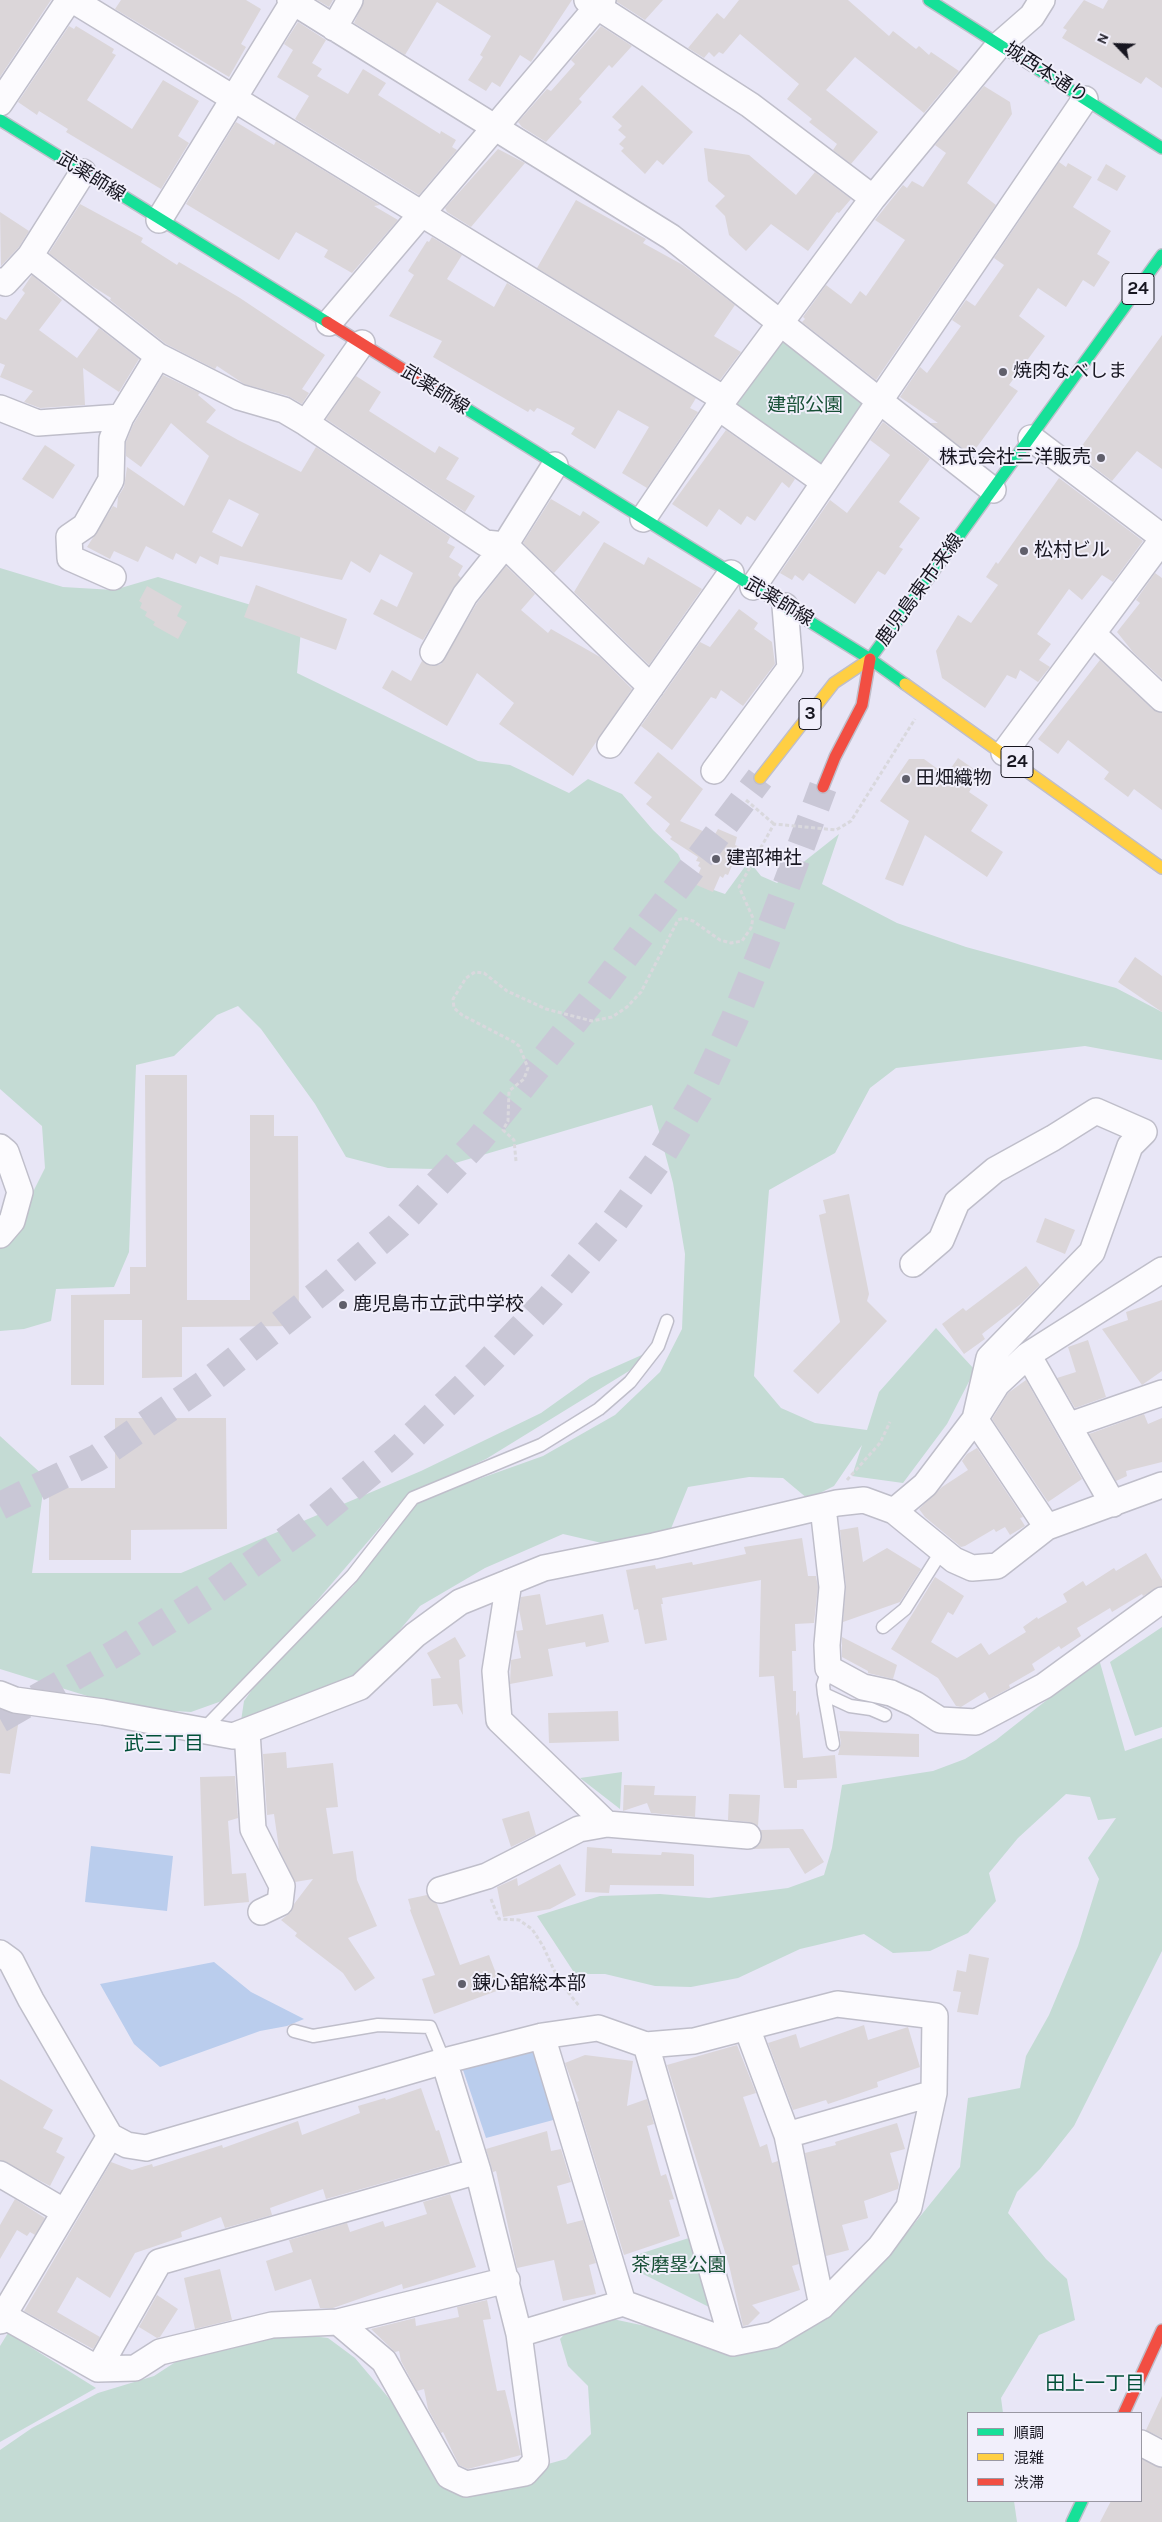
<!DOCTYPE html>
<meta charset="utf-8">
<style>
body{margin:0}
#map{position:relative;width:1162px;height:2522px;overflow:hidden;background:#e8e6f6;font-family:Karla,"Noto Sans JP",sans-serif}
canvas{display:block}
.legend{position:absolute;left:967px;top:2412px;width:175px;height:90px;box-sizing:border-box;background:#f1effb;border:1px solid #9a98a3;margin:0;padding:6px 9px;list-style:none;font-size:15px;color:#171620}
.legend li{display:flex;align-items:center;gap:10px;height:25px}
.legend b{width:25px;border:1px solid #9a98a3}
.north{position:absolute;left:1092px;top:20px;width:50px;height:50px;-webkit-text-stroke:4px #f1effb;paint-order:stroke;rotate:294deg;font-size:14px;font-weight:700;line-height:20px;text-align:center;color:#171620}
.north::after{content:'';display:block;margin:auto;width:18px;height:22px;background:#171620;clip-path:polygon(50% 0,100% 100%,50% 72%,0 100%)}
</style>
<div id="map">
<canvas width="1162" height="2522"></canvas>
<ul class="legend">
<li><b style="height:6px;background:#16e098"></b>順調</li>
<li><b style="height:6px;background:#ffcf43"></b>混雑</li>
<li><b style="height:6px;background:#f24e42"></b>渋滞</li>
</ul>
<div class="north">N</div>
</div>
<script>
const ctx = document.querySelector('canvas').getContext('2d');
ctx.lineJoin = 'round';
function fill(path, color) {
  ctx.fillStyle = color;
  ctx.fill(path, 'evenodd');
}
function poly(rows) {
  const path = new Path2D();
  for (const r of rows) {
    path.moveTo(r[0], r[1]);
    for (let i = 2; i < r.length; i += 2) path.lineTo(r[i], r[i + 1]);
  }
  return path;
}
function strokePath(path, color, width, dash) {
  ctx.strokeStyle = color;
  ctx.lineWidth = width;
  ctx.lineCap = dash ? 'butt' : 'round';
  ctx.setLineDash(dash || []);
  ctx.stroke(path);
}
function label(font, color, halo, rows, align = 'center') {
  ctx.font = font + ' Karla,"Noto Sans JP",sans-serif';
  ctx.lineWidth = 4;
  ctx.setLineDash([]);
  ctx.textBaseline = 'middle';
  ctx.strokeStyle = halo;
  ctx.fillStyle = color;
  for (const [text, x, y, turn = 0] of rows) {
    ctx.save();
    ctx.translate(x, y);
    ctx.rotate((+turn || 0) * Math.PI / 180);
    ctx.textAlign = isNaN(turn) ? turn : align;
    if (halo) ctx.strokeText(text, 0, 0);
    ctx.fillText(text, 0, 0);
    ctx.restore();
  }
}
const green = poly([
 [782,338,870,404,822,470,735,405],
 [0,568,63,587,114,590,158,577,281,614,301,630,297,673,478,761,510,765,569,793,588,779,622,794,653,830,678,854,691,882,725,894,749,861,761,876,777,883,839,834,822,884,897,923,966,947,1116,988,1162,1012,1162,1060,1085,1046,896,1068,870,1088,835,1153,769,1190,754,1376,781,1408,815,1423,867,1430,879,1392,936,1328,975,1370,947,1424,903,1483,852,1476,862,1445,834,1486,808,1499,783,1478,749,1477,688,1487,670,1531,606,1544,563,1534,485,1568,420,1606,365,1671,295,1704,241,1721,244,1701,261,1677,353,1586,420,1500,543,1456,615,1415,660,1372,682,1329,685,1254,673,1183,652,1105,435,1169,388,1168,346,1157,315,1104,261,1029,238,1006,217,1015,174,1056,136,1065,129,1252,114,1287,56,1289,51,1321,24,1329,0,1331,0,1241,30,1198,45,1168,42,1126,0,1089],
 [644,1354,629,1371,486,1459,407,1496,303,1617,248,1675,233,1697,191,1712,126,1708,0,1669,0,1436,45,1477,32,1573,181,1573,421,1471,541,1413,590,1378],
 [1162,1627,1162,1727,1135,1736,1110,1662],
 [1099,1659,1125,1751,1162,1738,1162,1951,1074,2126,1040,2169,1017,2192,1008,2213,1046,2259,1067,2279,1075,2320,1039,2335,1001,2398,1003,2413,968,2413,968,2501,1014,2501,1017,2522,0,2522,0,2450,32,2428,98,2393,154,2376,177,2361,251,2341,305,2335,328,2338,355,2358,393,2403,438,2479,465,2487,566,2459,591,2434,588,2386,568,2366,560,2339,572,2326,608,2318,758,2350,834,2305,897,2245,960,2167,968,2098,1020,2088,1026,2056,1049,2015,1078,1946,1099,1879,1088,1858,1116,1818,1098,1820,1090,1797,1066,1794,1018,1838,989,1873,996,1901,968,1933,930,1951,893,1953,864,1934,800,1949,738,1978,691,1987,655,1986,605,1974,575,1974,537,1916,600,1896,660,1894,709,1898,788,1888,824,1875,832,1848,842,1785,933,1771,965,1759,996,1740],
 [622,1772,620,1809,580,1778],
 [695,2236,719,2312,639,2272,633,2256],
 [8,2333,96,2388,0,2442,0,2346]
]);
const water = poly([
 [91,1846,173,1856,167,1911,85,1902],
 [214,1962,251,1992,304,2019,287,2026,260,2031,160,2067,134,2044,100,1984],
 [526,2050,536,2054,557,2119,486,2138,463,2070]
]);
const building = poly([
 [0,0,51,0,0,77],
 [121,0,246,0,261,9,241,44,246,47,229,77,115,9],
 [317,0,333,0,329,7],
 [364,0,572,0,531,62,520,55,500,87,492,82,486,91,468,80,483,57,480,55,491,36,437,2,405,55,354,23],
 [617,0,663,0,645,20,617,2],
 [739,0,848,0,889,36,893,31,916,49,919,46,929,55,931,52,959,71,924,113,855,57,826,90,878,132,851,164,833,150,837,144,809,122,812,119,787,99,799,84,740,34,723,54,719,52,714,57,709,52,704,58,688,48,717,13,724,19],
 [1084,0,1103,9,1108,0,1162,0,1162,88,1146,77,1141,84,1062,38,1067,30,1063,28],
 [298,22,326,40,312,63,322,69,317,76,348,94,363,69,386,83,378,95,440,134,441,131,456,140,452,147,457,150,419,195,295,119,309,96,277,77,293,50,284,44],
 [69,26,74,29,76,26,114,49,112,53,116,55,87,100,132,129,163,80,199,101,178,136,189,143,161,189,66,132,68,129,39,111,37,115,18,102],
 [601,26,632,46,612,68,609,65,579,99,582,102,546,142,522,127,518,122,547,89,551,91,575,64,571,60],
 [642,85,693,132,663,165,657,160,645,174,621,151,624,148,619,144,626,137,618,130,622,126,612,117],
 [984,86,1010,102,1012,114,967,183,996,205,876,380,802,322,805,319,803,317,826,285,851,304,860,291,866,296,905,240,875,220,903,185,907,188,912,181,923,187,946,153,935,145],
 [236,122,274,145,276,141,380,205,374,206,398,220,352,273,324,257,328,250,296,232,279,260,186,204],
 [704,148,749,155,796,195,815,172,851,199,839,213,837,212,808,251,771,224,746,251,729,235,725,216,715,206,725,196,708,181],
 [498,149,525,163,471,227,447,212,445,208],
 [1059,162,1066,167,1068,163,1092,177,1073,207,1111,231,1097,254,1110,262,1094,287,1083,280,1066,307,1038,288,1019,316,1045,336,1009,385,1018,391,971,455,930,423,938,423,900,397,920,367,927,373,961,326,952,320,966,300,975,306,1004,265,994,258],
 [1106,164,1126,176,1117,191,1097,180],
 [576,200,646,239,643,243,683,265,735,305,714,336,741,352,720,380,537,268],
 [80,204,143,238,141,242,177,265,179,262,240,298,325,355,302,389,309,393,302,404,288,396,244,384,217,366,215,369,166,344,110,300,111,298,92,286,49,253],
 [0,212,29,231,19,247,1,266],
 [432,237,462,255,447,279,494,307,507,283,696,398,690,408,698,412,647,488,622,473,649,427,618,410,595,449,571,434,575,428,540,409,537,408,534,412,530,409,528,412,433,357,442,341,389,316,414,275,408,271,427,241,429,242],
 [32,275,62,300,39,330,77,358,99,328,139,359,119,392,83,368,85,405,40,408,24,402,33,391,0,377,5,365,0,363,0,317,6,320,25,293,22,290],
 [1162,335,1162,469,1137,451,1112,481,1076,454],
 [163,375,200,393,198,395,216,410,206,422,238,440,301,472,316,447,450,537,447,543,455,547,449,557,463,566,458,575,461,578,423,640,373,614,381,599,397,607,413,573,380,554,370,573,351,561,342,580,220,556,218,565,200,556,196,564,176,553,173,560,146,546,138,562,114,551,110,559,87,547,113,506,117,508,118,497,124,487,127,467,184,506,209,456,171,423,141,467,126,456,126,442,133,425],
 [229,499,259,514,242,547,212,532],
 [356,376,381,392,369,411,435,453,439,446,459,458,446,479,475,496,465,512,326,419],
 [883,422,930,459,899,502,920,518,899,547,903,549,885,575,878,571,855,604,809,573,803,581,795,575,792,580,780,573,830,500,847,513,890,455,870,440],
 [726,430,795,479,789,488,782,482,755,521,747,516,741,525,719,509,707,527,672,504],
 [45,445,75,465,53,499,22,479],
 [1059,478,1143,541,1113,582,1102,575,1082,600,1069,589,1037,634,1051,644,1039,660,1050,667,1038,682,1020,670,1016,679,1007,675,985,708,942,678,936,651,958,615,971,623,998,585,986,577,996,562,998,564],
 [551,499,580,516,583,511,600,522,554,573,523,543],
 [604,542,644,565,648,557,702,589,649,665,574,592],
 [506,566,535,594,521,610,548,633,551,629,600,657,632,689,573,776,499,724,514,703,477,673,447,726,382,688,392,670,411,681,422,661,433,666,441,664,477,603],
 [1155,573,1162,578,1162,679,1133,652,1117,632,1140,603,1136,600],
 [256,585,347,619,336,650,244,617],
 [147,586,182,606,177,616,187,622,178,639,153,625,155,622,145,616,147,612,140,608,142,603,139,601],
 [739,609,758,623,754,629,772,642,775,664,743,706,721,690,716,699,711,697,672,750,641,726,700,642,710,647],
 [1100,660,1152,709,1162,713,1162,810,1134,789,1128,797,1104,779,1109,772,1068,740,1058,754,1038,739],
 [658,752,703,789,680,821,714,836,718,829,737,837,735,845,740,847,728,875,725,874,723,878,720,876,713,892,694,884,701,868,698,866,700,862,696,861,698,857,670,839,672,837,665,831,670,824,646,804,652,797,634,783],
 [958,758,981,774,969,792,988,805,971,831,1003,852,987,877,925,835,903,886,885,879,909,821,880,801,909,759,924,759,946,775],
 [1135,957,1162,976,1162,1012,1118,982],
 [145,1075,187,1075,187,1300,250,1300,250,1115,274,1115,274,1136,298,1136,299,1326,182,1327,182,1377,142,1378,142,1320,104,1320,104,1385,71,1385,71,1295,130,1294,130,1267,146,1267],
 [849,1194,869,1294,867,1301,887,1321,818,1394,793,1371,840,1322,819,1215,826,1213,823,1200],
 [1045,1218,1075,1230,1065,1254,1036,1242],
 [1026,1266,1040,1285,1022,1303,982,1334,985,1339,964,1354,942,1324,963,1308,966,1311],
 [1162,1300,1162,1371,1142,1385,1102,1329,1128,1320,1126,1312],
 [1088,1340,1106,1397,1075,1408,1057,1378,1076,1372,1068,1347],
 [1026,1380,1082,1479,1048,1502,992,1419,1008,1393],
 [1144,1414,1148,1424,1162,1418,1162,1462,1126,1471,1127,1476,1116,1481,1089,1434],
 [115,1418,226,1418,227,1529,131,1530,131,1560,49,1560,49,1488,115,1488],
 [977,1448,1023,1517,1020,1518,1025,1526,1010,1535,1005,1527,996,1532,994,1529,965,1546,961,1547,925,1517,919,1509,942,1487,968,1470,962,1461,967,1454],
 [858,1527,863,1562,887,1548,921,1569,900,1602,843,1622,846,1586,840,1530],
 [802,1538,808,1576,816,1576,818,1587,814,1623,795,1624,796,1651,792,1651,793,1691,796,1691,796,1716,799,1711,803,1758,835,1755,837,1778,797,1780,797,1788,784,1788,774,1676,759,1677,761,1580,662,1598,663,1604,661,1604,667,1640,645,1644,638,1609,634,1610,626,1570,655,1565,656,1569,692,1562,693,1565,746,1554,744,1547],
 [1146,1553,1162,1580,1162,1586,1143,1596,1142,1594,1112,1612,1110,1608,1077,1628,1081,1636,1061,1649,1059,1646,1032,1664,1035,1670,1009,1685,1010,1688,989,1699,985,1692,961,1707,956,1706,938,1678,891,1649,935,1577,964,1596,953,1615,948,1612,931,1642,957,1658,981,1643,989,1655,1026,1632,1023,1627,1037,1617,1038,1619,1067,1602,1063,1594,1083,1581,1086,1586,1114,1568,1116,1571],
 [540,1594,546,1625,603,1614,609,1642,586,1647,585,1642,548,1649,553,1676,510,1684,511,1660,521,1658,516,1631,523,1630,519,1609,521,1597],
 [455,1637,466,1656,459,1660,463,1715,457,1704,433,1706,431,1679,441,1678,427,1653],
 [842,1637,897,1665,893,1679,868,1673,868,1671,842,1657],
 [618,1711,619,1741,549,1743,548,1713],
 [0,1717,19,1719,10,1774,0,1773],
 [839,1731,919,1734,919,1757,838,1755,841,1743],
 [286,1752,287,1768,333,1763,338,1807,326,1808,333,1854,353,1851,357,1880,377,1926,348,1938,375,1978,355,1991,343,1973,295,1936,297,1933,281,1920,291,1912,294,1904,313,1879,295,1882,279,1849,274,1814,267,1815,263,1754],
 [235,1776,238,1818,228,1821,232,1874,246,1873,249,1902,204,1906,200,1777],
 [624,1785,655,1786,654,1795,696,1796,695,1817,651,1813,647,1803,623,1811],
 [729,1794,760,1795,758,1826,749,1822,728,1820],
 [529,1811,536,1835,511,1847,502,1819],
 [803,1829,824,1862,805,1874,789,1848,752,1849,760,1844,761,1830],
 [587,1847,612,1849,612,1853,661,1855,662,1852,692,1854,694,1855,694,1886,610,1885,609,1893,585,1892],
 [560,1864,576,1895,550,1909,503,1917,497,1887,517,1878,518,1886],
 [427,1895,437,1904,460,1965,489,1955,502,1989,434,2014,422,1979,435,1975,410,1910,411,1909,408,1899],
 [969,1954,989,1958,978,2015,957,2012,961,1992,953,1991,957,1970,966,1972],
 [864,2025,868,2040,908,2027,920,2067,877,2082,878,2087,849,2097,828,2104,826,2100,793,2110,768,2043,796,2034,800,2048],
 [737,2045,756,2093,743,2097,760,2147,767,2144,772,2163,778,2161,799,2264,792,2266,800,2290,752,2305,760,2313,748,2325,743,2326,729,2265,667,2065],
 [585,2055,633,2061,627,2106,647,2099,654,2124,647,2126,661,2176,666,2174,674,2199,669,2200,680,2236,624,2255,577,2102,579,2101,565,2063],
 [0,2079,53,2110,43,2128,63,2138,56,2152,65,2157,50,2186,0,2160],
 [421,2088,436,2131,439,2130,450,2164,326,2199,323,2189,270,2208,272,2215,225,2228,221,2217,181,2232,182,2237,135,2253,110,2298,77,2277,57,2312,100,2337,93,2349,24,2311,111,2162,132,2170,152,2164,153,2167,222,2145,223,2148,298,2121,302,2135,360,2113,358,2106,385,2098,386,2100],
 [897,2123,905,2149,890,2153,899,2184,898,2189,864,2201,868,2218,842,2225,849,2250,826,2256,805,2153,836,2145,835,2142],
 [547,2131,551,2151,561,2149,571,2182,557,2186,567,2224,583,2220,596,2263,589,2265,596,2294,563,2301,554,2260,517,2268,496,2171,493,2172,486,2149],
 [450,2194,476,2267,403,2289,402,2284,333,2308,320,2308,311,2279,275,2291,266,2261,293,2252,289,2240,347,2223,350,2232,383,2221,385,2227,427,2214,423,2202],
 [15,2199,45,2218,35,2235,30,2232,27,2236,17,2230,0,2259,0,2225],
 [220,2269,232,2320,195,2329,184,2278],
 [157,2295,178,2309,160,2337,157,2338,139,2327],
 [487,2300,491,2319,483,2320,497,2391,505,2390,521,2455,468,2469,459,2465,443,2432,441,2433,428,2409,424,2389,417,2391,401,2361,399,2351,395,2352,371,2329,415,2318,416,2326,459,2317,457,2307],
 [1162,2396,1162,2438,1146,2430],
 [1141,2459,1162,2468,1162,2522,1100,2522,1111,2501,1141,2501]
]);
const highwayTunnel = poly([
 [0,1506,97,1458,210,1380,327,1287,398,1226,478,1141,595,996,760,778],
 [0,1719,121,1650,210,1594,307,1525,399,1449,480,1371,548,1300,607,1231,659,1160,704,1084,734,1020,765,943,823,787]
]);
const path = poly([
 [746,800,774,824],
 [516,1161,514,1140,503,1130,508,1121,509,1091,524,1079,528,1068,519,1046,514,1042,462,1015,454,1008,453,999,466,978,475,972,484,973,507,991,546,1009,592,1021,612,1017,627,1007,641,992,678,920,684,918,693,921,720,940,731,943,742,941,751,928,753,918,739,887,774,824,836,830,851,821,915,719],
 [847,1480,880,1443,890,1422],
 [491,1899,499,1919,519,1920,532,1929,543,1946,559,1981,580,2007]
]);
const lane = poly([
 [883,1627,905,1609,941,1552],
 [828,1668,823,1685,824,1694,833,1744],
 [824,1694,850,1706,871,1709,885,1715],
 [203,1730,352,1576,413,1498,541,1445,599,1409,630,1382,658,1346,667,1321],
 [294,2031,313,2036,378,2025,430,2027,444,2061]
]);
const street = poly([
 [73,0,724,399],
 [290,0,671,237,993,490],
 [587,0,750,105,873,198],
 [334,28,350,0],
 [0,103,69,0],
 [159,220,293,2],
 [0,281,5,283,30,256,83,172],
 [329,323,603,0],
 [158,356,239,397,284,410,306,423,362,343],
 [718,407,824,482],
 [0,408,38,423,121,417,158,356,30,256],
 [306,423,485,543,505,545,555,465],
 [1031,438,1162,537],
 [643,519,724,399,873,198,1000,44,1032,16,1042,0],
 [113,577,70,558,69,537,85,526,111,480,112,439,121,417],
 [753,587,1085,99],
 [1093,634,1162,699],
 [433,652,465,595,505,545,651,687],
 [610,745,731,573],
 [1004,753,1162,540],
 [714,771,790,668,785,606],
 [0,1147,6,1152,20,1192,12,1221,0,1235],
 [913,1264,941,1240,957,1202,995,1170,1053,1138,1096,1111,1144,1132,1130,1146,1092,1252,989,1358,975,1419,1047,1527],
 [1028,1355,1113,1504],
 [1070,1425,1162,1393],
 [823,1507,832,1587,827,1645,828,1668,863,1687,891,1693,915,1704,940,1720,976,1722,1044,1686,1162,1600],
 [894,1511,925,1485,975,1419,997,1384,1028,1355,1162,1270],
 [509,1582,495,1671,499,1720,607,1824,748,1836],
 [0,1694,15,1700,103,1712,233,1736,360,1687,415,1635,460,1602,544,1568,654,1546,837,1503,864,1500,894,1511,954,1560,972,1568,997,1566,1047,1527,1162,1485],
 [247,1731,253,1829,282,1886,280,1903,261,1912],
 [440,1890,487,1876,579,1829,607,1824],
 [0,1953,11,1961,31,2000,110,2136,127,2145,146,2148,444,2061,542,2036,598,2028,646,2045,694,2041,837,2004,935,2016,934,2093,909,2207,880,2247,822,2306,773,2335,733,2343,623,2303,519,2334],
 [747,2028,787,2135,822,2306],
 [542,2036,623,2303],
 [646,2045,733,2343],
 [787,2135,934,2093],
 [0,2174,65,2212],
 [4,2316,98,2369,135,2368,160,2352,272,2325,338,2322,384,2361,449,2476,466,2484,525,2473,536,2461,519,2334,478,2171,444,2061],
 [0,2321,110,2136],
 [338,2322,507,2280],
 [98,2369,159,2262,478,2171],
 [1141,2443,1162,2454]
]);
const fast = poly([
 [929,0,1162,148],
 [0,120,327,322],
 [462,406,870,659],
 [905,684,870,659,1162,255],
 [1072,2522,1082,2501]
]);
const slow = poly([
 [905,684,1162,868],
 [760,778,834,683,870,659]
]);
const jam = poly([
 [327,322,462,406],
 [823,787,835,757,862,705,870,659],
 [1124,2413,1162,2330]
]);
const markers = [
 [1003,372,5,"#605f6b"],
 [1101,458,5,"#605f6b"],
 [1024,551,5,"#605f6b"],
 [906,779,5,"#605f6b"],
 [716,859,5,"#605f6b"],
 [343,1305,5,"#605f6b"],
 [462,1984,5,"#605f6b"]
];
const shields = [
 [1138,289,32],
 [810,714,22],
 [1017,762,32]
];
const shieldNames = [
 ["24",1138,289],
 ["3",810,714],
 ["24",1017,762]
];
const streetNames = [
 ["城西本通り",1046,73,33],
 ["武薬師線",91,177,32],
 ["武薬師線",435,390,32],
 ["鹿児島東市来線",920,590,-54],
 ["武薬師線",779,602,31]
];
const poiNames = [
 ["焼肉なべしま",1013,372],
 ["株式会社三洋販売",1091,458,"right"],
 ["松村ビル",1034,551],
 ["田畑織物",916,779],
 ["建部神社",726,859],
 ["鹿児島市立武中学校",353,1305],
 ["錬心舘総本部",472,1984]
];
const parkNames = [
 ["建部公園",805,406],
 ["茶磨塁公園",679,2266]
];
const neighbourhoodNames = [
 ["武三丁目",164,1744],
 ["田上一丁目",1095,2384]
];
fill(green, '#c4dbd4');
fill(water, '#bacded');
fill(building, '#dbd6d9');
strokePath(highwayTunnel, '#c9c7d6', 28, [28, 14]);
strokePath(lane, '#bfbeca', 15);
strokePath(street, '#bfbeca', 28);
strokePath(fast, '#bfbeca', 14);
strokePath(slow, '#bfbeca', 14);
strokePath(jam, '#bfbeca', 14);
strokePath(path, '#d9d8dd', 3, [4, 2.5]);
strokePath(lane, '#fcfbfe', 12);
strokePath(street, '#fcfbfe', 25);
strokePath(fast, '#16e098', 11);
strokePath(slow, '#ffcf43', 11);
strokePath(jam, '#f24e42', 11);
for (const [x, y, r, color] of markers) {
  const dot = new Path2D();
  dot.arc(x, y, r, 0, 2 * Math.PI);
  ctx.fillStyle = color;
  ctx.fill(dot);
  strokePath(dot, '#f1effb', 2);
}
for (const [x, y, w] of shields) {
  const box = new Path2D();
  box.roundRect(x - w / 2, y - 15.5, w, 31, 4);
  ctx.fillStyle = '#f1effb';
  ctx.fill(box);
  strokePath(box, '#171620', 1);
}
label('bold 18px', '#171620', null, shieldNames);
label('19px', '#171620', '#f1effb', streetNames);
label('19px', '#171620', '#f1effb', poiNames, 'left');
label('19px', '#175036', '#f1effb', parkNames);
label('20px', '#005038', '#f1effb', neighbourhoodNames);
</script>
